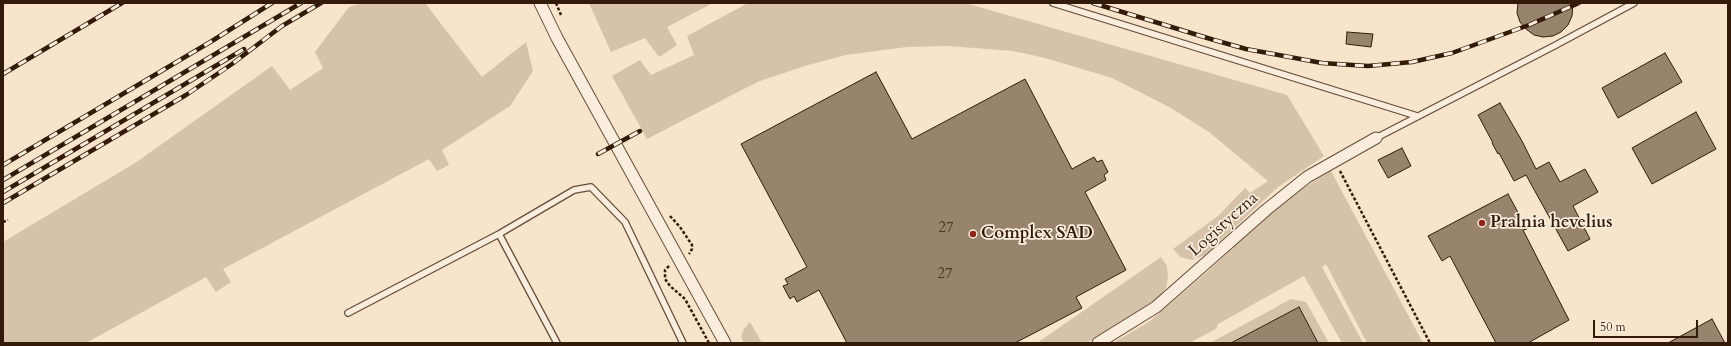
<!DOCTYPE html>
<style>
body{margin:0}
#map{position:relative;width:1731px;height:346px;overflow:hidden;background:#f7e4ca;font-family:Cardo,serif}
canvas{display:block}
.frame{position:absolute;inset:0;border:4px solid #321b09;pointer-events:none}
.scale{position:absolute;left:1593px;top:320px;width:105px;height:18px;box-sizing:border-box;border:2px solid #321b09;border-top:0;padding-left:5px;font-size:12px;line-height:14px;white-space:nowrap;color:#321b09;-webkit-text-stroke:3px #faeddd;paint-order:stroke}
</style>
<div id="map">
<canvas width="1731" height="346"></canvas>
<div class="frame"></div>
<div class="scale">50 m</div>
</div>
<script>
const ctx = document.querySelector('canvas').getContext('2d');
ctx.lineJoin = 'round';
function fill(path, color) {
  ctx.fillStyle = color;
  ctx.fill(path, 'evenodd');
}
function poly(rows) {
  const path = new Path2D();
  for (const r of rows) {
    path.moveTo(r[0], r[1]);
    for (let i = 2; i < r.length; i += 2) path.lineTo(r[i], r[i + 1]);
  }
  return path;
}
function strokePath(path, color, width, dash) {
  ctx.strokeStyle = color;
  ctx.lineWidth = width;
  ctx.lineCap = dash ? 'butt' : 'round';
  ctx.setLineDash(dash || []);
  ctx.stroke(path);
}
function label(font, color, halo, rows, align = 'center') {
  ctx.font = font + ' Cardo,serif';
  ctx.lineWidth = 3.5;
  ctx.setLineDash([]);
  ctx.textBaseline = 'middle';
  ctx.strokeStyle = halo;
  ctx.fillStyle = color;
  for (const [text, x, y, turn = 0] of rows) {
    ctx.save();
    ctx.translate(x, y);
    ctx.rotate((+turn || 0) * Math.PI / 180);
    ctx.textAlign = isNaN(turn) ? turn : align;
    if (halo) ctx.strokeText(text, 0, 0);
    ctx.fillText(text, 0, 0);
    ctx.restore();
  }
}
const green = poly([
 [362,3,425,3,482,77,526,42,533,71,510,106,442,150,449,165,437,171,429,159,223,269,231,282,216,292,206,277,86,343,3,343,3,242,135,163,272,66,290,90,323,68,315,52,349,7],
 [589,3,713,3,667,27,677,45,659,57,645,38,611,52],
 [748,3,965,3,1287,95,1324,156,1278,187,1205,255,1192,260,1180,257,1173,249,1218,216,1245,188,1250,193,1268,181,1209,132,1171,108,1112,78,1045,58,1013,51,948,46,907,47,846,55,808,65,760,81,734,94,647,139,612,76,640,60,651,75,694,55,687,36],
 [1331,171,1423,343,1367,343,1326,264,1322,267,1363,343,1342,343,1304,276,1218,324,1216,329,1189,343,1113,343,1150,321,1206,273,1287,198],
 [1161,257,1167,266,1168,278,1166,288,1159,297,1123,322,1086,343,1037,343],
 [1291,299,1306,302,1329,343,1318,343,1298,307,1231,343,1210,343],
 [750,322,762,343,744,343,741,337,744,329]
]);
const building = poly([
 [1518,3,1573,3,1572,16,1568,25,1561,32,1553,36,1543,37,1534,35,1526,29,1520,22,1517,13,1518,3],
 [1347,32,1373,34,1371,47,1346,44,1347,32],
 [1665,53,1682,82,1618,118,1602,88,1665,53],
 [876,72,912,139,1025,79,1072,169,1094,157,1097,162,1102,160,1108,172,1104,175,1106,180,1085,192,1126,270,1076,297,1082,308,1015,343,847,343,819,290,797,302,794,296,790,299,783,286,788,284,785,279,807,267,741,144,876,72],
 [1500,103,1522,141,1536,169,1549,162,1560,182,1585,169,1598,192,1573,206,1590,239,1568,251,1526,175,1514,181,1499,153,1498,154,1492,143,1493,143,1478,115,1500,103],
 [1696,112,1716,149,1652,184,1632,148,1696,112],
 [1402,148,1411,166,1388,178,1378,160,1402,148],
 [1508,194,1527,229,1523,230,1569,320,1528,343,1496,343,1450,256,1442,261,1428,236,1508,194],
 [1299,307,1318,343,1231,343,1299,307],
 [1712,319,1725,343,1668,343,1712,319]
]);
const path = poly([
 [556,3,561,15],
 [1340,171,1430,343],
 [670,216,680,227,692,245,692,249,689,254],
 [3,222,8,220],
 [669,266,665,270,665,279,670,286,685,299,709,343]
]);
const lane = poly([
 [1053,3,1417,116],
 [1376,138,1554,46,1634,3],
 [499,234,557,343],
 [348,313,499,234,574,190,591,187,625,222,683,343]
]);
const street = poly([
 [540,3,557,38,725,343],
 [1098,343,1156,307,1266,210,1307,177,1376,138]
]);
const rail = poly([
 [1093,3,1214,40,1246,49,1322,63,1368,66,1412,62,1452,53,1529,25,1579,3],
 [3,74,122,3],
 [598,154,640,131],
 [3,165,212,41,272,3],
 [3,180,301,3],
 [3,192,244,49],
 [3,203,186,95,232,64,282,26,321,3]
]);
const markers = [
 [1482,223,4,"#8f2418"],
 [973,234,4,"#8f2418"]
];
const numberNames = [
 ["27",946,229],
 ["27",945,275]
];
const poiNames = [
 ["Pralnia hevelius",1490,223],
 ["Complex SAD",981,234]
];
const streetNames = [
 ["Logistyczna",1224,225,-42]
];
fill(green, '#d6c2a9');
fill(building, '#98846d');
strokePath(building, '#321b09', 1);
strokePath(lane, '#634d39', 8);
strokePath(street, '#634d39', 13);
strokePath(path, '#321b09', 2.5, [3, 2]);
strokePath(lane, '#faeddd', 5.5);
strokePath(street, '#faeddd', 11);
strokePath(rail, '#321b09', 4.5);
strokePath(rail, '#faeddd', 3, [9]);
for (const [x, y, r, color] of markers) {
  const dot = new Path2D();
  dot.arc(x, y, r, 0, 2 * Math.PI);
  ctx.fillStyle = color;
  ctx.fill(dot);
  strokePath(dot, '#faeddd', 1.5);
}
label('15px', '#4c3522', null, numberNames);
label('bold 17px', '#321b09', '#faeddd', poiNames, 'left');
label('17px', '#321b09', '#faeddd', streetNames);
</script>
